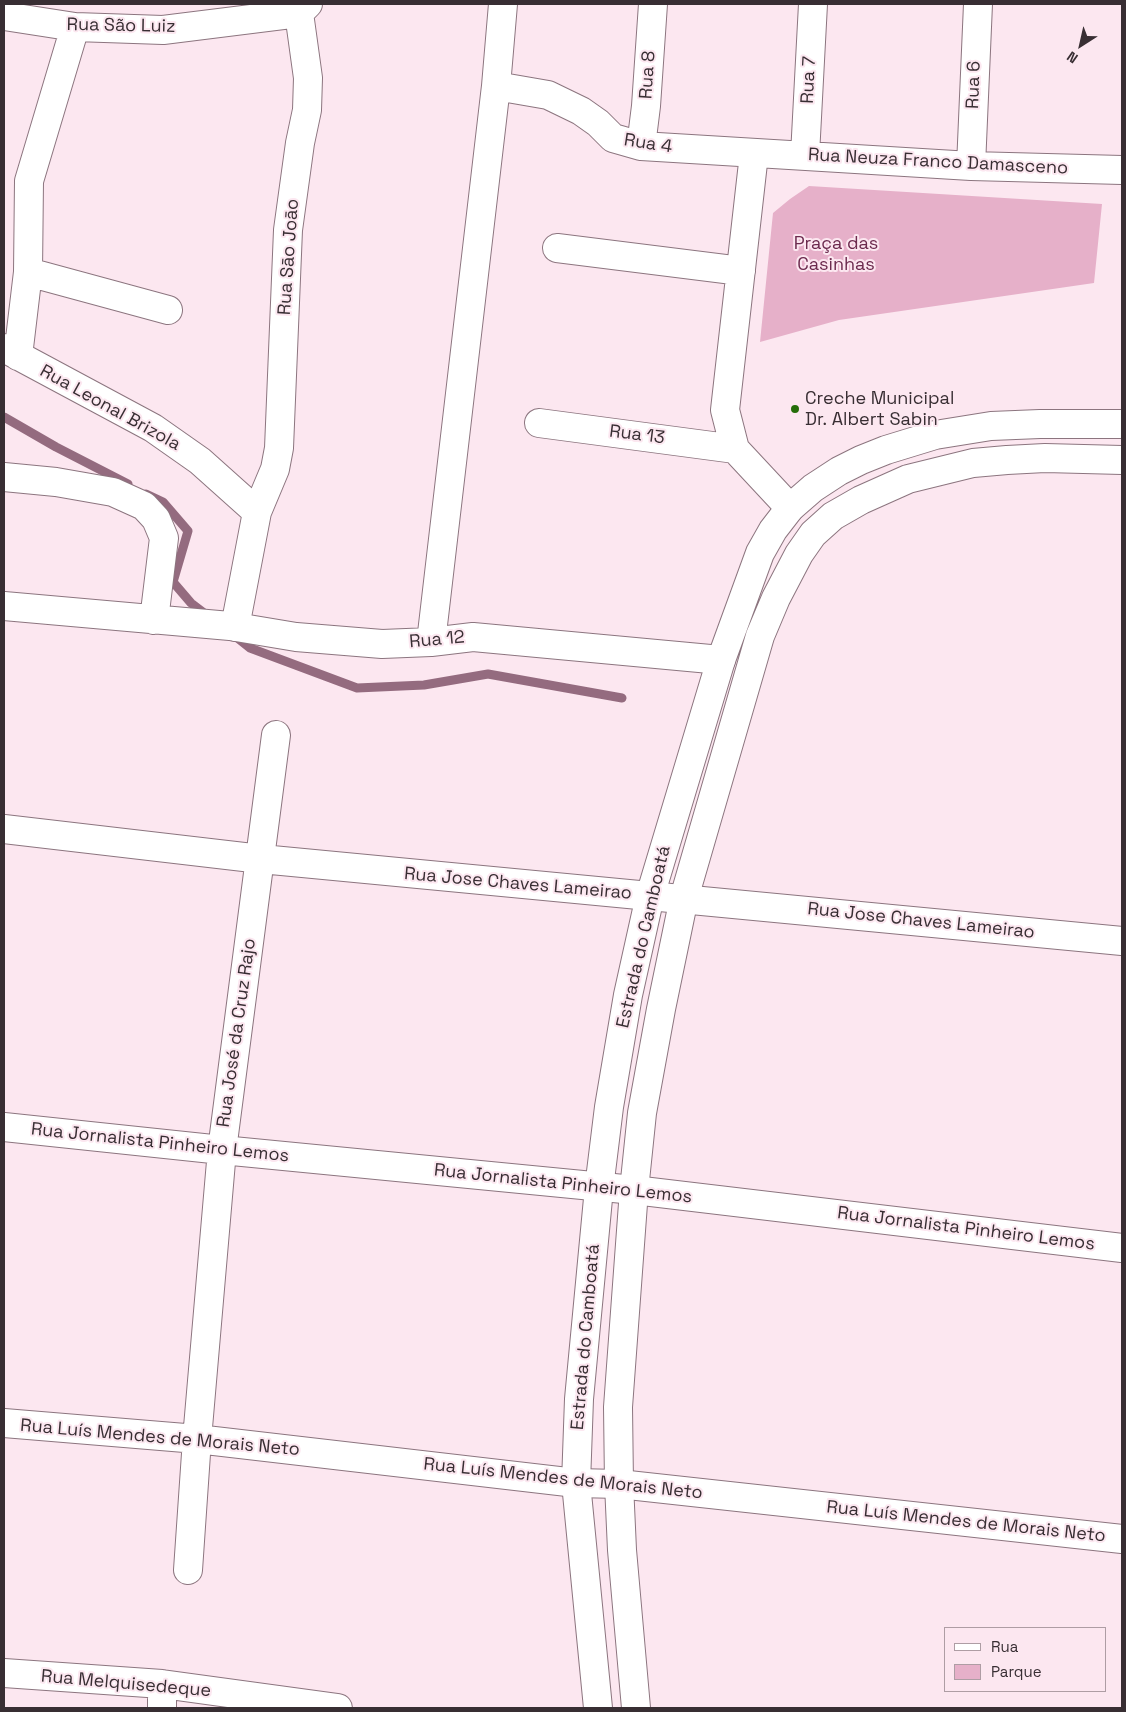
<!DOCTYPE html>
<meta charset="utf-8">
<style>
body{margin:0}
#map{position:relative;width:1126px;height:1712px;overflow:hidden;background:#fce7f0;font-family:"Space Grotesk",sans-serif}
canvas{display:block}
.frame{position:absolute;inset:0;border:5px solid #382e33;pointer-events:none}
.legend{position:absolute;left:944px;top:1627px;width:162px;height:65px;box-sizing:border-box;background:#fce7f0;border:1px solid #ae9da4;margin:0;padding:6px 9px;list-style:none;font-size:15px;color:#382e33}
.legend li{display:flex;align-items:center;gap:10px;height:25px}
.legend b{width:25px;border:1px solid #ae9da4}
.north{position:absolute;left:1056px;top:20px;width:50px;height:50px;-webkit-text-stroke:4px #fce7f0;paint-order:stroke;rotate:215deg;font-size:14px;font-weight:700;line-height:20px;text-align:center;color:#382e33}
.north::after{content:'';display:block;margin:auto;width:18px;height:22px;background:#382e33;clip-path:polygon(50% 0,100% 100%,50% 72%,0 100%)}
</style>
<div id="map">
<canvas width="1126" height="1712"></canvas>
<div class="frame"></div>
<ul class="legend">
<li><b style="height:6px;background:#fff"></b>Rua</li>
<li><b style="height:14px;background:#e6b0c9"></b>Parque</li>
</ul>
<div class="north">N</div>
</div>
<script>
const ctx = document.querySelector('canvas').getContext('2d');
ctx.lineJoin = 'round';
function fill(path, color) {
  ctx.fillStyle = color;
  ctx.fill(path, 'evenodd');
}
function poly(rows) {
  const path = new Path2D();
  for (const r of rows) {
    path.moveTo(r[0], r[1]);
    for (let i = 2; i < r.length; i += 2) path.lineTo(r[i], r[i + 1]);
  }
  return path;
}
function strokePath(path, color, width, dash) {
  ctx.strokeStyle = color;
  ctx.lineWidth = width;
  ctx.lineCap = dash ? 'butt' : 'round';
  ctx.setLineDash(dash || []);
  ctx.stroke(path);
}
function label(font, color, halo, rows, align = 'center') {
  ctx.font = font + ' "Space Grotesk",sans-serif';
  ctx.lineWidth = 4;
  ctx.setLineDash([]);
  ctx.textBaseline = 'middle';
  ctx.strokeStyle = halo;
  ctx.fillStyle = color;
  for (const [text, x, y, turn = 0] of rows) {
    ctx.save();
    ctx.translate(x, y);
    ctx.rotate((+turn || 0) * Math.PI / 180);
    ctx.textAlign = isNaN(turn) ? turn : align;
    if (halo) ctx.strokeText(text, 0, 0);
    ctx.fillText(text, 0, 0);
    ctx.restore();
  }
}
const green = poly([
 [809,186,1102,204,1094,283,839,320,760,342,773,213,790,199]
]);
const stream = poly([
 [4,417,56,447,128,484],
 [146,494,163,502,188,531,173,582,191,603,208,616],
 [235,636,250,648,357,688,424,685,488,674,622,698]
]);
const minor = poly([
 [4,16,75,27,163,30,299,13],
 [496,86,548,95,581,111,598,123,613,138,641,146,971,166,1122,170],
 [641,146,646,106,653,4],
 [754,154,725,410,735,449,790,508],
 [805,155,813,4],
 [971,166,978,4],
 [557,248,741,271],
 [28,272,168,310],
 [4,348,153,428,200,461,257,512],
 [18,356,28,272,29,181,75,27],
 [539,423,735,449],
 [4,477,56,482,113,492,144,506,156,519,164,538,154,620],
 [4,606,230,626,296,637,382,644,431,642,473,637,721,660],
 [235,627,257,512,275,469,279,448,288,230,300,143,307,110,308,78,299,13,308,4],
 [431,642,496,86,503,4],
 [4,829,261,859,1122,941],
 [4,1127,222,1150,634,1190,1122,1248],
 [4,1423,197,1439,576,1483,619,1484,1122,1539],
 [188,1570,197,1439,222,1150,276,735],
 [4,1673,162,1684,338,1708],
 [162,1708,162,1684]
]);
const major = poly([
 [598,1708,576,1483,579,1399,599,1188,609,1107,628,995,650,896,721,660,760,553,773,530,790,508,813,488,839,471,861,460,886,450,935,435,991,426,1040,424,1122,424],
 [636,1708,622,1550,619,1484,618,1407,634,1190,642,1113,661,1009,684,898,760,636,776,598,799,554,813,534,833,516,861,500,908,479,973,463,1007,460,1045,458,1122,460]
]);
const markers = [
 [795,409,5,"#256d09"]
];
const streetNames = [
 ["Rua São Luiz",121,26,1],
 ["Rua 8",648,75,-86],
 ["Rua 7",809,80,-87],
 ["Rua 6",974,85,-88],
 ["Rua 4",648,144,9],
 ["Rua Neuza Franco Damasceno",938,162,3],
 ["Rua Sāo Joāo",289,257,-86],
 ["Rua Leonal Brizola",110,408,29],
 ["Rua 13",637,435,7],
 ["Rua 12",437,640,-5],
 ["Rua Jose Chaves Lameirao",518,884,5],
 ["Rua Jose Chaves Lameirao",921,921,6],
 ["Estrada do Camboatá",644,937,-77],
 ["Rua José da Cruz Rajo",237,1033,-82],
 ["Rua Jornalista Pinheiro Lemos",160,1143,6],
 ["Rua Jornalista Pinheiro Lemos",563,1184,6],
 ["Rua Jornalista Pinheiro Lemos",966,1229,7],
 ["Estrada do Camboatá",586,1337,-85],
 ["Rua Luís Mendes de Morais Neto",160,1438,5],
 ["Rua Luís Mendes de Morais Neto",563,1479,6],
 ["Rua Luís Mendes de Morais Neto",966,1522,6],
 ["Rua Melquisedeque",126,1684,5]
];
const parkNames = [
 ["Praça das",836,244],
 ["Casinhas",836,265]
];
const poiNames = [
 ["Creche Municipal",805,399],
 ["Dr. Albert Sabin",805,420]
];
fill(green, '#e6b0c9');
strokePath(stream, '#946b7f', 9);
strokePath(minor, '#8c757f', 30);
strokePath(major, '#8c757f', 30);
strokePath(minor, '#fff', 28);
strokePath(major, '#fff', 28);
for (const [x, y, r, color] of markers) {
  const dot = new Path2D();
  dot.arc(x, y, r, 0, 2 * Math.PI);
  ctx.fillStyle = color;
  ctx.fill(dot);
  strokePath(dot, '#fce7f0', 2);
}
label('18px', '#382e33', '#fce7f0', streetNames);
label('18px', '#6c2a4e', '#fce7f0', parkNames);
label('18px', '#382e33', '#fce7f0', poiNames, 'left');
</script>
